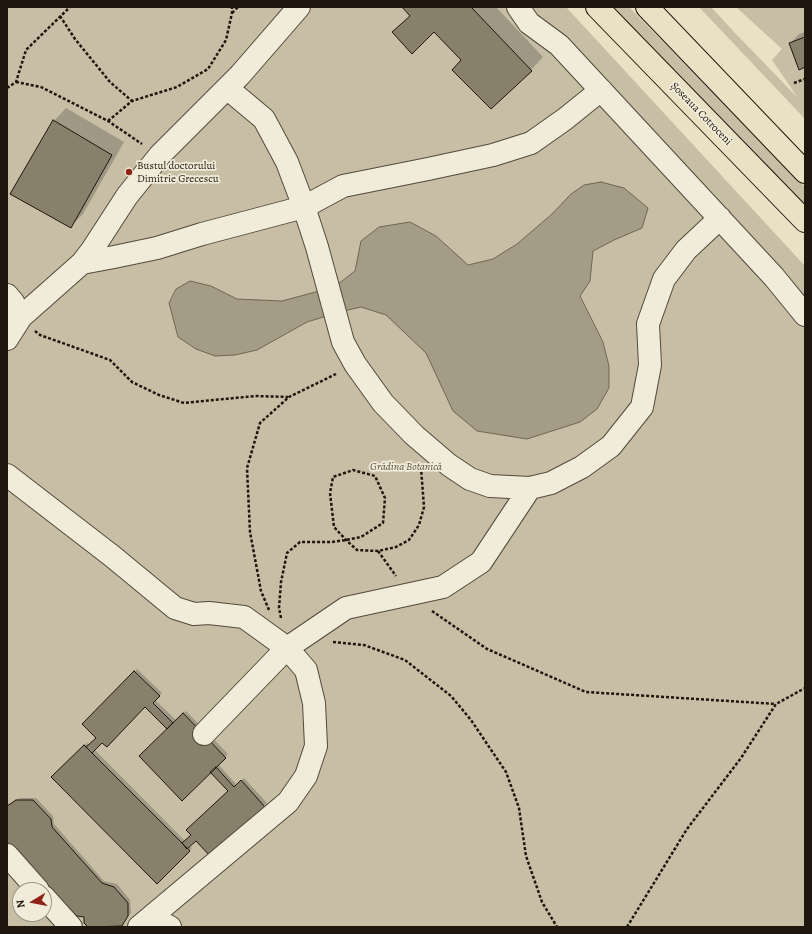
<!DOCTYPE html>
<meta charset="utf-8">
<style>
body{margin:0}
#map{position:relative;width:812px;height:934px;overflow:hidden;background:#eae1c4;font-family:Alegreya,serif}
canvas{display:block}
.frame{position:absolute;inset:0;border:8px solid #1f160d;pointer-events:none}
.north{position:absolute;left:12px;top:882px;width:40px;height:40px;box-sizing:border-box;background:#f1ecd9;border:1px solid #9d9687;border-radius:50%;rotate:260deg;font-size:11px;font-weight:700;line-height:16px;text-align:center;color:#1f160d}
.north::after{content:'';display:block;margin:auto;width:14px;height:18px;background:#8f2418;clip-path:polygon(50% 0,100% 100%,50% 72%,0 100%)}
</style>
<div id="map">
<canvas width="812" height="934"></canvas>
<div class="frame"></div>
<div class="north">N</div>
</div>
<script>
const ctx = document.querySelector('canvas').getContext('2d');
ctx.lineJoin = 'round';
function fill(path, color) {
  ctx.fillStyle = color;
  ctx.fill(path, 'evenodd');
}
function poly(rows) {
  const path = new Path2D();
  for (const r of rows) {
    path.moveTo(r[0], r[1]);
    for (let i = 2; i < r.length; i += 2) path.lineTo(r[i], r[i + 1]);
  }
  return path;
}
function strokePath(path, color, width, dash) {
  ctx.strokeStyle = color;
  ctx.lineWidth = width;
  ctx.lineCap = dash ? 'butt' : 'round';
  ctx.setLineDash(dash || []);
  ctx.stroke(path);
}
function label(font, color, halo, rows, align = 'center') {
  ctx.font = font + ' Alegreya,serif';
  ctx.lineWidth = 3.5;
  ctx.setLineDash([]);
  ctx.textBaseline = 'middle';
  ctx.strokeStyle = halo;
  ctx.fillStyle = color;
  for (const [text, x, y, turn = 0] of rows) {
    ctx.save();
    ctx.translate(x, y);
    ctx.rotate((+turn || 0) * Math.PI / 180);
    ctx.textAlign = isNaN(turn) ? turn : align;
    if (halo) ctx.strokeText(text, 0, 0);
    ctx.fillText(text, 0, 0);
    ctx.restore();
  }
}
const green = poly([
 [7,7,566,7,805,266,805,927,7,927],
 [20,890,44,890,44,914,20,914],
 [613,7,629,7,805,187,805,207,744,141],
 [699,7,711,7,735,33,798,98,772,60,782,49,736,7,805,7,805,119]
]);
const water = poly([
 [601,182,624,188,648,208,642,228,614,240,593,251,590,281,580,296,603,342,609,366,609,388,597,409,580,422,527,439,477,431,453,411,426,353,386,315,361,307,340,312,307,322,257,350,235,355,215,356,196,349,178,337,169,303,176,289,190,281,211,286,237,299,282,301,334,287,355,271,361,241,379,227,410,222,436,236,468,265,493,259,517,244,552,214,571,194,584,185,601,182]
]);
const shadow = poly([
 [403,7,496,7,543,57,531,70,462,60,434,31,393,32,411,15],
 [805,32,805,66,790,44,799,34],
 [66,108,124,142,83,214,71,226,54,121],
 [137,669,162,693,155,700,176,720,186,711,228,754,218,764,237,785,244,778,267,803,211,855,196,839,189,846,192,848,157,882,53,777,87,743,90,745,97,738,83,724],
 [145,706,229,791,192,835,185,841,94,749,102,741],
 [20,798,36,798,53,816,54,824,104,881,117,884,130,900,131,913,124,922,119,927,90,927,85,923,84,916,7,844,7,806]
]);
const building = poly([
 [402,7,471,7,532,71,491,109,452,70,461,60,434,32,412,54,392,32,410,16,402,7],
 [805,37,805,67,799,70,789,43,805,37],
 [53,120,112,155,71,228,10,194,53,120],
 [134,671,160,696,153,703,173,723,167,729,145,707,107,747,102,743,92,753,86,747,96,738,82,724,134,671],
 [183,713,226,758,182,801,139,756,183,713],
 [84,745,190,851,157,884,51,777,84,745],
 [216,767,234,787,241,780,265,807,211,857,196,841,187,849,182,843,191,835,186,830,228,791,210,772,216,767],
 [16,800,33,800,51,819,52,827,102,883,114,887,128,903,128,916,122,926,88,927,84,923,84,917,77,916,7,845,7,806,16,800]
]);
const path = poly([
 [232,13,238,7],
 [60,16,75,39,110,82,132,101],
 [16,82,41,87,108,121,142,144],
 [794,83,805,79],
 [7,88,16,82,26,50,70,7],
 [108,121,132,101,177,87,208,69,226,40,232,13,232,7],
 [35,331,40,335,110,360,132,382,159,395,184,403,255,396,288,397],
 [378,551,396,576],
 [269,610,261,591,250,532,247,468,260,423,289,397,336,374],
 [432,611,487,649,586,692,776,704],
 [281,618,279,608,281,582,287,553,300,542,332,542,346,540,361,537,383,523,385,498,375,476,353,470,333,477,330,493,334,527,346,540,357,550,378,551,396,547,409,540,419,525,424,507,421,468],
 [333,642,364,645,405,660,451,696,471,720,506,772,519,808,526,856,542,902,557,927],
 [627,927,687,829,741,758,776,704,805,688]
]);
const minor = poly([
 [518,7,529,23,559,45,774,277,805,315],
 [227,88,264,119,287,162,304,207,317,247,343,342,355,364,383,403,414,435,449,465,470,479,490,486,530,488,551,483,582,467,611,446,642,407,650,365,648,324,664,279,686,250,720,218],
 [82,263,114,257,157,248,202,234,304,207,343,186,428,169,493,155,531,143,565,119,601,90],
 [7,295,13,302,21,317],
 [7,339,21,317,82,263,92,250,127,196,160,155,240,75,299,7],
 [7,475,112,556,175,608,194,614,209,613,244,617,287,648,306,670,314,703,316,746,306,776,288,802,139,927],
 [204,734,287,648,346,608,443,587,481,562,530,488],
 [7,855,38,890],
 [44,897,71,927],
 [151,917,170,927]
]);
const major = poly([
 [597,7,805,221],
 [647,7,805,172]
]);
const markers = [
 [129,172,4,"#8f2418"]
];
const streetNames = [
 ["Șoseaua Cotroceni",701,114,46]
];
const poiNames = [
 ["Bustul doctorului",137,166],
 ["Dimitrie Grecescu",137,179]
];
const parkNames = [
 ["Grădina Botanică",406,467]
];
fill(green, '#c7bea5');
fill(water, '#a59c86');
strokePath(water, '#6f6656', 1);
fill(shadow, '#0003');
fill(building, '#89806c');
strokePath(building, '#1f160d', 1);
strokePath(minor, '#52493b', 24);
strokePath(major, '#1f160d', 24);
strokePath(path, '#1f160d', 2.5, [3, 2]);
strokePath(minor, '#f1ecd9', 22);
strokePath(major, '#eae1c4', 22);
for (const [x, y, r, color] of markers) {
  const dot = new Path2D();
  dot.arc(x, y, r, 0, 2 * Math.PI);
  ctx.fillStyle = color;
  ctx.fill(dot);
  strokePath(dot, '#f1ecd9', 1.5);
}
label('11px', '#1f160d', '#f1ecd9', streetNames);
label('11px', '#1f160d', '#f1ecd9', poiNames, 'left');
label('italic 11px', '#5a5142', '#f1ecd9', parkNames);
</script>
